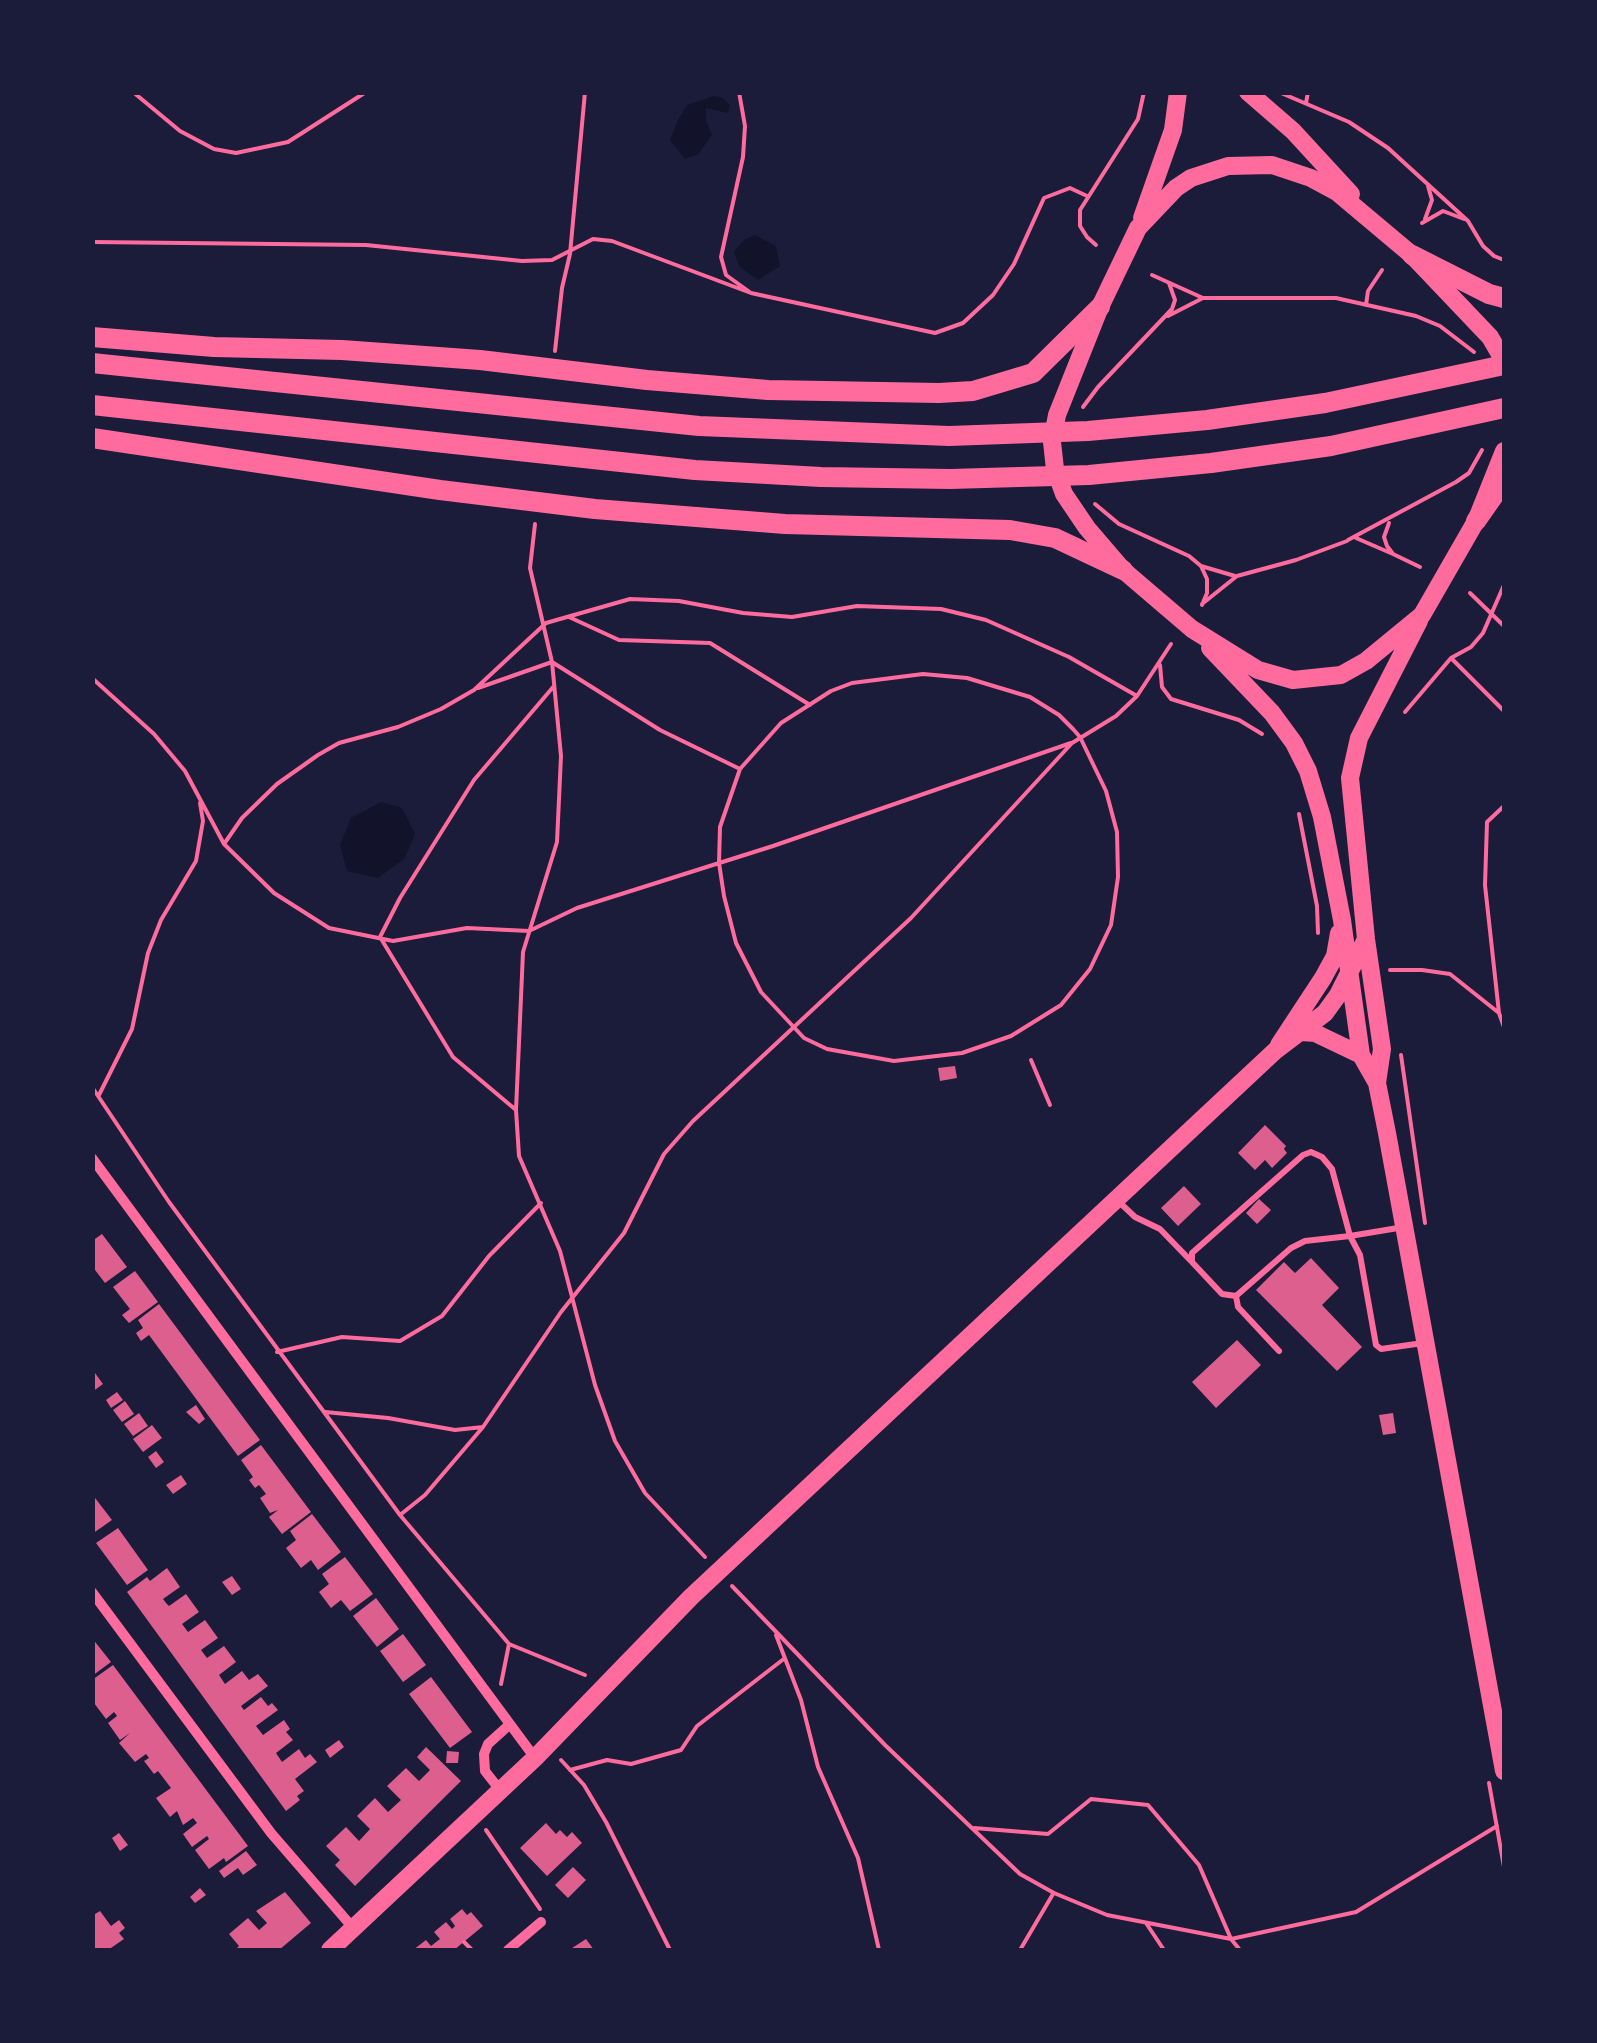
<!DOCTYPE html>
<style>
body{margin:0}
#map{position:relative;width:1597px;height:2043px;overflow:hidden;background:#1b1b3a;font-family:"IBM Plex Sans",sans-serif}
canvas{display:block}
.frame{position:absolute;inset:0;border:95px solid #1b1b3a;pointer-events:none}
</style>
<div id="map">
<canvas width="1597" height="2043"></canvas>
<div class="frame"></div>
</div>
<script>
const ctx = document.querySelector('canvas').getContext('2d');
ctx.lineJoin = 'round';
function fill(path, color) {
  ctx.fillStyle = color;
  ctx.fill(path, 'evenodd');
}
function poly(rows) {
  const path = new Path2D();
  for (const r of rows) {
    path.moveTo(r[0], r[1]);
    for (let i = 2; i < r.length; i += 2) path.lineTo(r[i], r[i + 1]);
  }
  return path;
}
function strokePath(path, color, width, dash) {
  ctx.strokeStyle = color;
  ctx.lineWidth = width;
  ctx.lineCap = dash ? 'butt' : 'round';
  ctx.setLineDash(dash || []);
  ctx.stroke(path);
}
const water = poly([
 [714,96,723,98,730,105,728,113,706,108,706,121,712,135,698,154,685,159,670,140,678,120,687,105],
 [755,235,776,246,780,266,758,280,739,266,734,252,744,240],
 [381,802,402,808,415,834,405,858,378,878,347,871,340,845,351,818]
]);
const building = poly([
 [955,1066,957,1078,940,1081,938,1068],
 [1265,1125,1286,1146,1284,1149,1287,1153,1272,1168,1265,1160,1255,1170,1238,1153],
 [1184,1186,1201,1204,1178,1226,1161,1208],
 [1259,1199,1271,1210,1257,1224,1246,1213],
 [102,1234,127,1267,105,1283,92,1266,92,1241],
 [1311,1258,1339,1288,1322,1305,1362,1347,1337,1371,1256,1290,1284,1262,1295,1273],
 [135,1271,158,1302,129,1323,122,1315,130,1309,113,1287],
 [159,1304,260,1440,238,1456,149,1335,141,1341,136,1333,143,1328,138,1320],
 [1237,1340,1261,1365,1216,1408,1192,1382],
 [95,1373,103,1384,92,1392,92,1375],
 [117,1392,123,1400,111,1408,106,1400],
 [125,1401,134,1414,122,1422,113,1410],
 [196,1405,205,1419,199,1424,186,1412],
 [139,1413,148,1426,133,1436,124,1424],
 [1393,1413,1396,1433,1383,1435,1379,1415],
 [152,1425,162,1438,143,1452,133,1439],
 [261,1445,311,1512,282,1534,269,1517,278,1510,270,1513,260,1498,266,1494,259,1485,255,1488,249,1480,253,1477,241,1460],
 [156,1451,164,1462,156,1468,148,1457],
 [181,1475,187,1484,173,1494,166,1485],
 [92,1494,112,1520,92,1534],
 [312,1514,341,1552,318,1570,311,1560,301,1568,286,1548,296,1540,290,1531],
 [118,1528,148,1570,127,1585,96,1543],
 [345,1557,373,1594,350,1611,341,1600,331,1608,319,1592,329,1584,322,1574],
 [167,1568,180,1587,163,1599,166,1603,169,1606,186,1594,199,1612,182,1624,188,1632,205,1620,218,1638,201,1650,207,1658,224,1646,236,1662,219,1675,225,1684,242,1671,249,1680,258,1674,268,1686,241,1706,244,1710,261,1697,268,1706,272,1703,278,1710,256,1726,263,1735,284,1720,290,1729,286,1732,293,1740,276,1753,282,1762,299,1749,305,1758,310,1754,317,1762,295,1779,304,1791,297,1796,300,1800,286,1811,127,1592,147,1577,150,1581],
 [232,1576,241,1589,232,1595,222,1582],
 [376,1598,399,1629,377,1647,353,1616],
 [403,1634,426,1665,403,1682,380,1651],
 [92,1638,111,1662,92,1676],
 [113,1665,248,1846,226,1862,224,1858,209,1869,195,1850,209,1839,207,1836,192,1847,183,1834,197,1823,193,1818,183,1825,177,1811,170,1817,156,1798,171,1788,158,1771,154,1774,144,1761,149,1758,146,1754,135,1762,119,1743,130,1733,120,1740,108,1723,117,1716,114,1712,106,1719,94,1703,92,1680],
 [431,1677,472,1732,450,1748,409,1694],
 [339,1740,344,1747,330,1758,325,1750],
 [426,1747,461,1781,355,1886,335,1865,340,1860,326,1846,346,1827,359,1841,370,1829,357,1816,375,1798,388,1812,401,1800,387,1786,406,1768,419,1781,430,1770,417,1757],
 [447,1751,459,1752,458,1763,446,1763],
 [546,1823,556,1834,560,1830,567,1837,572,1832,582,1843,547,1876,520,1848],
 [119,1833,128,1845,120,1851,112,1838],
 [246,1851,257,1865,243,1875,238,1868,224,1878,219,1871],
 [573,1867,586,1880,568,1898,555,1885],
 [200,1888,206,1895,195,1903,190,1897],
 [285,1892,311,1923,279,1950,235,1950,239,1946,229,1934,248,1918,259,1930,267,1923,256,1911],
 [462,1909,467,1915,471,1912,483,1926,454,1950,413,1950,426,1940,431,1946,440,1939,434,1932,446,1922,452,1929,455,1926,450,1919],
 [92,1910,95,1914,100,1911,111,1926,119,1920,125,1928,119,1933,124,1939,108,1950,92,1950],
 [586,1939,594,1950,569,1950]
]);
const path = poly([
 [133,92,180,131,214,149,236,153,288,142,366,92],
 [739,92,745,126,743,157,721,257,726,275,751,293,935,333,963,323,993,295,1014,264,1044,198,1070,188,1087,196],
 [1281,93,1349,122,1388,148,1468,221,1483,246,1494,256,1504,260],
 [1306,103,1308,92],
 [1425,219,1432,200,1428,186],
 [1422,223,1443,211,1464,219],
 [92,242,366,245,522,261,552,260,593,239,612,241,751,293],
 [1096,245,1087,237,1080,226,1080,210,1138,119,1144,92],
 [1152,275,1203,298,1336,298,1416,316,1440,326,1474,352],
 [1366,305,1368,291,1382,270],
 [1168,316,1203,298],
 [555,351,562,288,570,254,585,92],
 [1083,407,1098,387,1172,309,1175,300,1169,283],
 [1095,504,1119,524,1189,556,1201,566,1207,579,1207,593,1202,605],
 [1389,523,1384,537,1387,546,1393,554,1420,567],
 [535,524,530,568,552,662,561,756,557,842,523,952,516,1110,519,1156,560,1251,595,1385,615,1441,645,1493,705,1557],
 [1356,538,1393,554],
 [1348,540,1456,482,1469,473,1482,450],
 [1201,566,1235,576],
 [1470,593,1504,626],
 [1202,604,1237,576,1296,560,1347,541],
 [569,617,619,640,710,643,810,705],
 [1451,658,1504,711],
 [1160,665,1162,687,1171,699,1239,720,1262,734],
 [923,674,967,678,1030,697,1059,715,1073,729,1080,737,1106,791,1117,832,1118,877,1111,925,1090,969,1061,1005,1011,1036,962,1053,894,1061,827,1049,804,1038,761,992,736,943,724,896,719,863,720,827,740,769,781,723,831,691,852,683,923,674],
 [92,678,154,734,185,771,224,844,274,893,329,928,393,941,467,928,529,931,577,908,773,846,1071,743],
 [478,688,552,662,660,730,740,769],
 [1405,712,1451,658,1471,647,1483,633,1504,585],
 [1299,814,1317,906,1318,933],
 [224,844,242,818,277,784,318,755,339,743,398,727,441,709,474,690,546,623,630,599,679,601,743,613,792,617,857,606,941,609,986,620,1069,657,1137,696],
 [1390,970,1422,970,1450,974,1499,1013,1504,1027],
 [1499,1013,1485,885,1487,822,1504,806],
 [1401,1055,1425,1223],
 [1031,1060,1050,1105],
 [92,1087,169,1202,400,1515,509,1644,585,1675],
 [99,1095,132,1029,148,953,161,920,196,861,203,821,200,803],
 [516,1110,453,1057,380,937,400,898,474,780,554,686],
 [277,1352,342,1337,400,1341,442,1316,489,1256,541,1203],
 [325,1412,388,1418,455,1430,483,1427],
 [400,1515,425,1495,483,1427,561,1312,624,1233,664,1154,693,1121,911,918,1072,743,1116,716,1137,696,1171,644],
 [732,1586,885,1745,1020,1874,1054,1893,1107,1915,1231,1939,1240,1950],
 [776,1635,801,1700,818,1767,858,1858,879,1950],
 [501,1684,509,1644],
 [561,1760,584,1785,606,1822,670,1950],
 [570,1770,607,1760,631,1764,681,1750,697,1726,785,1658],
 [1489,1783,1504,1867],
 [974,1828,1048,1834,1091,1799,1148,1805,1199,1865,1231,1939,1356,1912,1497,1826],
 [486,1830,540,1909],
 [1146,1923,1164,1950],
 [464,1942,472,1950],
 [1020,1950,1053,1894]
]);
const service = poly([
 [1311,1152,1322,1157,1332,1169,1350,1236,1305,1241,1291,1248,1236,1296,1222,1294,1192,1262,1192,1253,1303,1155,1311,1152],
 [1117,1200,1135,1217,1160,1229,1191,1261],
 [1404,1227,1350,1236,1360,1255,1376,1345,1381,1349,1423,1343],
 [1236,1296,1238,1307,1279,1351]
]);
const minor = poly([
 [92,1158,535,1758],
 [92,1592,271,1833,354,1929],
 [500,1790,485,1771,484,1754,488,1744,509,1725],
 [508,1950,541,1922]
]);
const primary = poly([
 [1248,92,1293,131,1351,194],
 [1142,218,1173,130,1178,92],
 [1504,361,1490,337,1412,255,1337,192,1311,178,1272,165,1228,166,1191,178,1176,188,1138,228,1100,307,1057,415,1052,442,1055,469,1064,494,1087,528,1123,570,1192,629,1258,670,1293,680,1341,675,1366,661,1422,615,1476,521,1504,451],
 [1210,648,1272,713,1294,743,1308,771,1322,817,1342,920,1361,1055,1377,1083,1387,1133,1504,1771],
 [1302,1032,1315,1033,1361,1055],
 [1279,1045,1323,978,1335,956,1339,933],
 [1377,1083,1382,1049,1366,939,1350,778,1359,738,1419,621],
 [330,1950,535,1758,691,1597,1276,1050,1325,1013,1338,995,1366,939]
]);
const trunk = poly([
 [1412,255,1489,294,1504,298],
 [92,337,214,347,342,350,480,360,647,380,768,390,939,393,973,391,1033,373,1100,307],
 [92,363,699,426,949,436,1088,431,1207,420,1325,403,1504,365],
 [92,405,695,470,821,477,950,479,1089,475,1211,463,1331,446,1504,408],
 [92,438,440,490,595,509,785,524,1010,530,1055,538,1123,570],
 [1476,521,1504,481]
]);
fill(water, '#12122b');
fill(building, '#dd5f8e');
strokePath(path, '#ff6b9d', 4);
strokePath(service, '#ff6b9d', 6);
strokePath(minor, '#ff6b9d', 10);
strokePath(primary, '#ff6b9d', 18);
strokePath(trunk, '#ff6b9d', 20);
</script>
